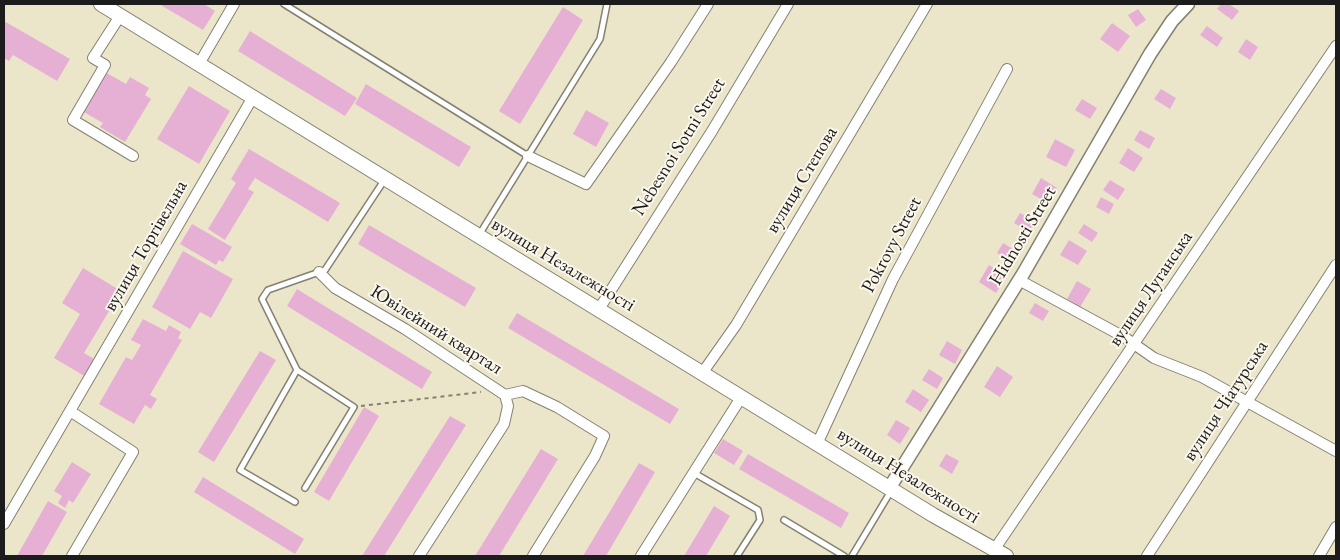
<!DOCTYPE html>
<meta charset="utf-8">
<style>
body{margin:0}
#map{position:relative;width:1340px;height:560px;overflow:hidden;background:#ebe6c9;font-family:"EB Garamond",serif}
canvas{display:block}
.frame{position:absolute;inset:0;border:5px solid #1c1c1c;pointer-events:none}
</style>
<div id="map">
<canvas width="1340" height="560"></canvas>
<div class="frame"></div>
</div>
<script>
const ctx = document.querySelector('canvas').getContext('2d');
ctx.lineJoin = 'round';
function fill(path, color) {
  ctx.fillStyle = color;
  ctx.fill(path, 'evenodd');
}
function poly(rows) {
  const path = new Path2D();
  for (const r of rows) {
    path.moveTo(r[0], r[1]);
    for (let i = 2; i < r.length; i += 2) path.lineTo(r[i], r[i + 1]);
  }
  return path;
}
function strokePath(path, color, width, dash) {
  ctx.strokeStyle = color;
  ctx.lineWidth = width;
  ctx.lineCap = dash ? 'butt' : 'round';
  ctx.setLineDash(dash || []);
  ctx.stroke(path);
}
function label(font, color, halo, rows, align = 'center') {
  ctx.font = font + ' "EB Garamond",serif';
  ctx.lineWidth = 4;
  ctx.setLineDash([]);
  ctx.textBaseline = 'middle';
  ctx.strokeStyle = halo;
  ctx.fillStyle = color;
  for (const [text, x, y, turn = 0] of rows) {
    ctx.save();
    ctx.translate(x, y);
    ctx.rotate((+turn || 0) * Math.PI / 180);
    ctx.textAlign = isNaN(turn) ? turn : align;
    if (halo) ctx.strokeText(text, 0, 0);
    ctx.fillText(text, 0, 0);
    ctx.restore();
  }
}
const building = poly([
 [159,4,204,4,215,11,203,30],
 [1221,4,1229,4,1239,11,1232,20,1217,9],
 [563,7,583,20,520,124,499,111],
 [1138,9,1146,20,1136,27,1128,15],
 [4,21,70,59,57,81,13,55,9,61,4,58],
 [1112,23,1130,36,1118,52,1100,39],
 [1207,26,1223,38,1217,47,1200,35],
 [250,31,357,98,345,116,238,51],
 [1246,39,1258,47,1250,60,1238,52],
 [105,72,126,84,130,77,149,88,145,95,151,99,125,142,100,127,103,123,82,111],
 [366,84,471,147,459,167,355,104],
 [189,86,230,111,199,164,157,139],
 [1161,89,1176,98,1170,109,1154,99],
 [1082,99,1097,108,1090,119,1075,110],
 [586,110,609,123,596,147,573,134],
 [1140,130,1155,138,1149,149,1134,140],
 [1055,139,1075,150,1066,167,1046,157],
 [1128,148,1143,158,1134,172,1119,163],
 [249,149,340,203,328,222,255,178,248,189,254,192,225,240,208,229,236,183,231,179],
 [1041,178,1057,188,1048,203,1032,194],
 [1110,180,1125,189,1118,200,1103,190],
 [1101,197,1114,204,1109,214,1096,207],
 [1020,213,1035,221,1029,232,1014,223],
 [192,224,232,247,223,262,219,260,216,265,180,244],
 [1084,224,1098,233,1092,242,1078,233],
 [369,225,476,288,465,307,358,244],
 [1069,240,1087,251,1078,265,1060,255],
 [1003,243,1018,252,1013,262,997,253],
 [183,251,233,279,211,318,200,312,190,329,152,307],
 [989,265,1006,276,996,293,979,282],
 [83,268,121,291,84,353,96,360,86,377,54,358,80,314,62,303],
 [1077,281,1091,289,1080,307,1067,299],
 [297,289,432,372,422,389,287,306],
 [1035,303,1049,311,1043,321,1029,313],
 [517,313,679,409,670,424,508,328],
 [143,319,166,331,169,325,181,332,178,338,182,340,150,395,157,399,151,409,145,405,134,424,99,404,126,357,132,360,141,345,131,340],
 [947,341,962,350,955,364,939,355],
 [260,351,276,360,214,462,198,452],
 [997,366,1013,377,1000,397,984,387],
 [929,369,943,378,937,389,922,380],
 [913,389,929,400,921,412,905,402],
 [364,407,379,416,329,501,314,492],
 [450,416,466,425,384,556,362,556],
 [896,420,910,428,900,444,887,435],
 [723,439,743,451,734,465,714,453],
 [541,449,558,459,499,556,475,556],
 [748,454,849,513,841,528,739,469],
 [946,454,959,461,952,474,939,466],
 [72,462,91,474,73,503,69,500,65,508,58,503,62,496,54,491],
 [639,463,655,472,606,556,583,556],
 [203,477,304,539,295,554,194,492],
 [48,501,67,512,42,556,17,556],
 [714,506,730,516,706,556,684,556]
]);
const path = poly([
 [361,406,481,392]
]);
const service = poly([
 [284,4,528,156],
 [479,235,600,39,607,4],
 [694,473,758,510,760,520,737,556],
 [305,488,354,407,297,370,262,299,268,290,325,270,385,179],
 [295,502,240,470,297,370],
 [784,520,844,556],
 [852,556,891,491]
]);
const minor = poly([
 [120,16,93,58,105,65,73,120,133,156],
 [199,64,234,4],
 [528,156,586,184,671,62,708,4],
 [319,272,335,288,405,329,505,395,508,406,504,424,419,556],
 [1019,280,1124,337,1154,358,1202,377,1336,451],
 [599,309,712,131,788,4],
 [703,372,736,325,927,4],
 [505,395,523,391,557,407,604,436,595,456,533,556],
 [70,411,133,452,72,556],
 [818,442,893,279,1007,69],
 [4,524,253,97],
 [994,550,1336,46],
 [641,556,742,396],
 [1147,556,1336,265],
 [1319,556,1336,527]
]);
const tertiary = poly([
 [890,487,1023,274,1150,54,1172,21,1188,4]
]);
const secondary = poly([
 [101,4,933,515,1006,556]
]);
const streetNames = [
 ["Nebesnoi Sotni Street",679,147,-58],
 ["вулиця Степова",802,180,-59],
 ["Hidnosti Street",1023,236,-59],
 ["Pokrovy Street",892,245,-62],
 ["вулиця Торгівельна",146,246,-60],
 ["вулиця Незалежності",563,265,31],
 ["вулиця Луганська",1151,289,-56],
 ["Ювілейний квартал",436,330,32],
 ["вулиця Чіатурська",1226,401,-57],
 ["вулиця Незалежності",908,476,32]
];
fill(building, '#e6b0d5');
strokePath(service, '#848172', 8);
strokePath(minor, '#848172', 12);
strokePath(tertiary, '#848172', 15);
strokePath(secondary, '#848172', 16);
strokePath(path, '#848172', 2, [4, 4]);
strokePath(service, '#fff', 5);
strokePath(minor, '#fff', 10);
strokePath(tertiary, '#fff', 12);
strokePath(secondary, '#fff', 14);
label('19px', '#1c1c1c', '#fbf7ec', streetNames);
</script>
